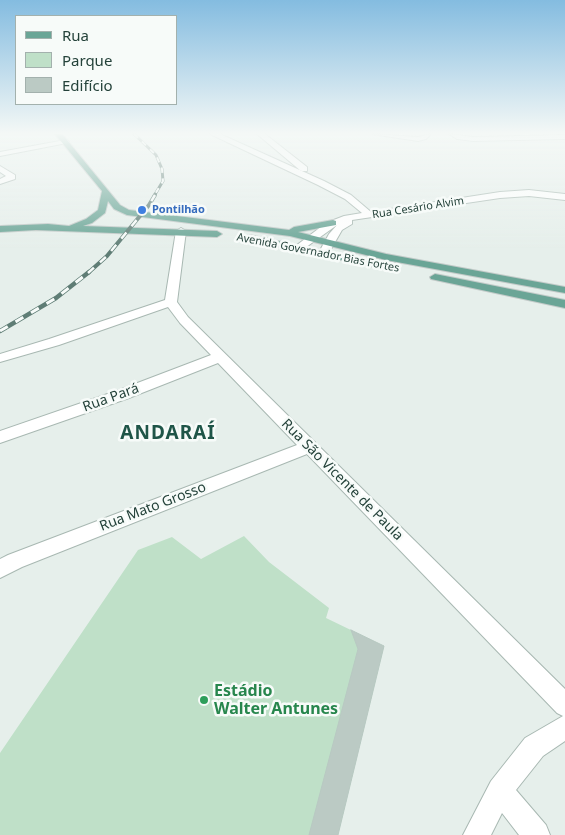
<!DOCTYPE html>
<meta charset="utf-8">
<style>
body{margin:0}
#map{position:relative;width:565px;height:835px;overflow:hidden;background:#e6efeb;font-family:"Noto Sans",sans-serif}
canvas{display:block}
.legend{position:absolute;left:15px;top:15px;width:162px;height:90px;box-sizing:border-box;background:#f7fbf9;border:1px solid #a3b1ad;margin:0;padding:6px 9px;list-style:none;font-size:15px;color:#24423a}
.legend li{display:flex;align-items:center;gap:10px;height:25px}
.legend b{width:25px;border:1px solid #a3b1ad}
</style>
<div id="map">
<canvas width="565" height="835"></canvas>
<ul class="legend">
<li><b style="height:6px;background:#6aa596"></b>Rua</li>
<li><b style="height:14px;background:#bfe0c8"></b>Parque</li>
<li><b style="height:14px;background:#bbcac4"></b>Edifício</li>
</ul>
</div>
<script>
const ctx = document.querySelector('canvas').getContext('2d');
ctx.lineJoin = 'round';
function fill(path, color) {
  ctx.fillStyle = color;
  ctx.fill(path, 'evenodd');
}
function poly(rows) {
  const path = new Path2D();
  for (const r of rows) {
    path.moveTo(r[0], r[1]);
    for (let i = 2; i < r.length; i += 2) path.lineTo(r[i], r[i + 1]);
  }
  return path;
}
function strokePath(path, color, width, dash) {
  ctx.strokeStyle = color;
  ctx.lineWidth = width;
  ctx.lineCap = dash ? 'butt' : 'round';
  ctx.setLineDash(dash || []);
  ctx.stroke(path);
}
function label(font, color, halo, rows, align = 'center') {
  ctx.font = font + ' "Noto Sans",sans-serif';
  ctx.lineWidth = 5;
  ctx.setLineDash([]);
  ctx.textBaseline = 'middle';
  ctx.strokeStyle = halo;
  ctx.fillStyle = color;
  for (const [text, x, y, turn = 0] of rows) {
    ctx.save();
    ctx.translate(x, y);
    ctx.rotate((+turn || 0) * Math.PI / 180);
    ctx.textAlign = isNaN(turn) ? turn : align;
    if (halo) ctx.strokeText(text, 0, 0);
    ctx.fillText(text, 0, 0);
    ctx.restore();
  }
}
const green = poly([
 [244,536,269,562,329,608,326,618,384,646,338,835,0,835,0,753,138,550,172,537,201,559]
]);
const building = poly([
 [351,630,384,646,338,835,309,835,358,649,351,630]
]);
const minor = poly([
 [210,134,220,134,324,181,351,195,371,212,500,192,529,190,565,194,565,200,529,196,500,198,352,220,352,224,342,230,327,256,323,257,318,254,329,234,337,225,302,250,294,250,293,248,326,223,344,216,362,213,345,199,318,185,210,134],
 [257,134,265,134,307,167,307,171,301,171,257,134],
 [372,134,418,137,431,134,426,139,418,141,372,134],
 [449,134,473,137,565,135,565,139,473,141,457,139,449,134],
 [65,140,69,142,67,143,0,156,0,152,65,140],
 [0,166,15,175,15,179,0,184,0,179,6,176,0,172,0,166],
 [181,228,186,231,177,302,188,317,565,689,565,741,543,756,516,790,546,825,550,835,519,835,502,813,491,835,463,835,491,781,525,738,563,716,557,713,307,454,22,567,0,578,0,559,8,555,297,445,218,363,129,398,0,443,0,431,119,390,211,355,180,323,168,307,59,345,0,362,0,354,49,339,165,300,176,231,181,228]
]);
const major = poly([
 [55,134,62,134,120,205,129,210,289,230,294,227,333,220,336,221,336,225,298,232,386,254,565,287,565,293,386,260,290,236,127,215,114,209,108,201,105,213,92,223,83,226,217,231,222,234,217,237,36,230,0,232,0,226,48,224,69,226,86,219,98,210,102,191,55,134],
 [249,235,374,261,379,264,374,267,246,240,246,236,249,235],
 [435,274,565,300,565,308,431,279,430,277,435,274]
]);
const railFar2 = poly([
 [134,134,156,155,162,169,163,181,154,196]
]);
const railFar1 = poly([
 [88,273,107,256,149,205,155,195]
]);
const rail = poly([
 [0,331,56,298,89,272]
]);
const markers = [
 [142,210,5,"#3f7fe0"],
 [204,700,5,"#2e9e5b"]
];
const farStreetnames = [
 ["Rua Cesário Alvim",418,208,-9],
 ["Avenida Governador Bias Fortes",318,253,11]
];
const farShopnames = [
 ["Pontilhão",152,210]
];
const streetNames = [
 ["Rua Pará",111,398,-20],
 ["Rua São Vicente de Paula",342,480,45],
 ["Rua Mato Grosso",153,507,-21]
];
const nearLeisurenames = [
 ["Estádio",214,691],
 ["Walter Antunes",214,709]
];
const districtNames = [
 ["ANDARAÍ",168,434]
];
fill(green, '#bfe0c8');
fill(building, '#bbcac4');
strokePath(building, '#b8c9c2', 1);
strokePath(minor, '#a8b8b2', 2);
strokePath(major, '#c2cac8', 2);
fill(minor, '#fff');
fill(major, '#6aa596');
strokePath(railFar2, '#5f7d75', 3);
strokePath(railFar1, '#5f7d75', 4);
strokePath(rail, '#5f7d75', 4.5);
strokePath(railFar2, '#f7fbf9', 2, [5.5]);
strokePath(railFar1, '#f7fbf9', 2.5, [8]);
strokePath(rail, '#f7fbf9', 3, [9]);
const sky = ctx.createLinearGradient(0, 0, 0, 251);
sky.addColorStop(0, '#84bce0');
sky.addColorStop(0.53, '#f4f8f6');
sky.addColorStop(1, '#f4f8f600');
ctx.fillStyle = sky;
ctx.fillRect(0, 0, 565, 251);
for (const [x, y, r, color] of markers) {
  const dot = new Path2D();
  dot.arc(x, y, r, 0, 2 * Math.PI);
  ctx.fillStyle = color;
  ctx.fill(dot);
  strokePath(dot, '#f7fbf9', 2);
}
label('11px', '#24423a', '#f7fbf9', farStreetnames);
label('bold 11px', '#366cbe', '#f7fbf9', farShopnames, 'left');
label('14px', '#24423a', '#f7fbf9', streetNames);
label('bold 16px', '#27864d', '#f7fbf9', nearLeisurenames, 'left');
ctx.letterSpacing = '1px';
label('bold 19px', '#1f5548', '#f7fbf9', districtNames);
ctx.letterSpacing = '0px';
</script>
